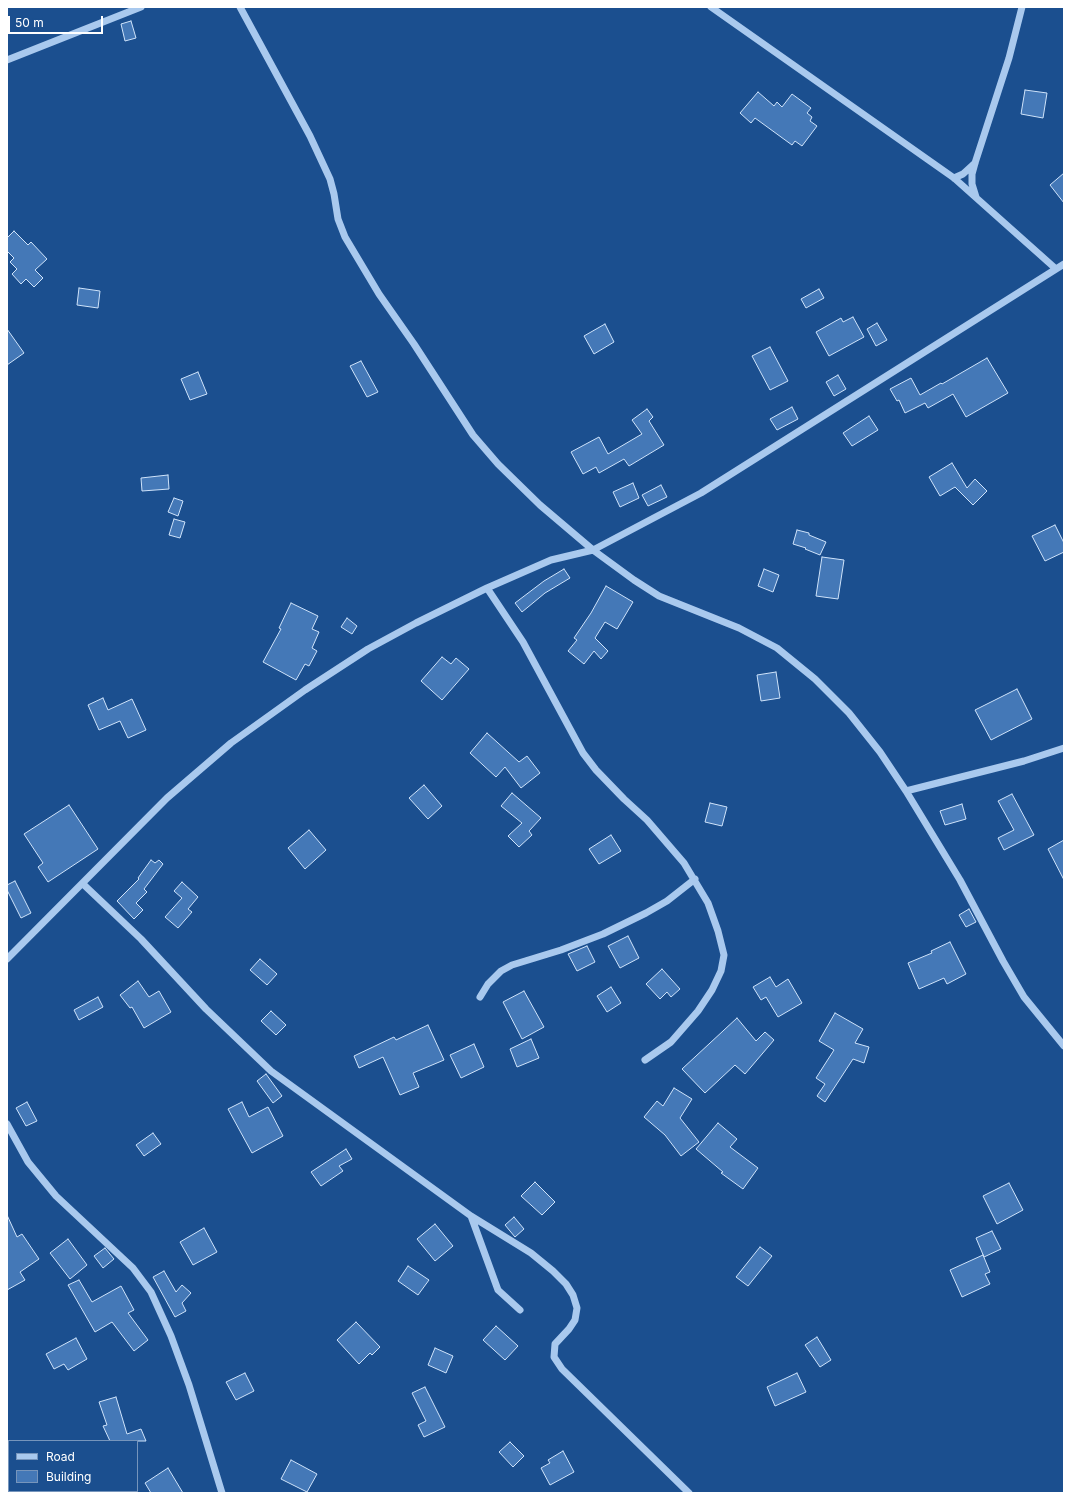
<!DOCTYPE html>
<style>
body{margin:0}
#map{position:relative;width:1071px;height:1500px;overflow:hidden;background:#1b4f8f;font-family:Inter,sans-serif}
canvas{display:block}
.frame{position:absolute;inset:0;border:8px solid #fff;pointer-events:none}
.legend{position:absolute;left:8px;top:1440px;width:130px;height:52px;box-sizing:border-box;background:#1b4f8f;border:1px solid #7695bc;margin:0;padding:5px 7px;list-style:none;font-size:12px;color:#fff}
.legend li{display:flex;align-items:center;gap:8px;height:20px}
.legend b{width:20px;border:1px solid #7695bc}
.scale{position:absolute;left:8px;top:16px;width:95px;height:18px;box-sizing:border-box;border:2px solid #fff;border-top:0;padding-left:5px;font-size:12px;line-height:14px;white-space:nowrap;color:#fff;-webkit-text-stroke:3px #1b4f8f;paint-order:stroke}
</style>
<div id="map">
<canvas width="1071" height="1500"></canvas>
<div class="frame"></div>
<ul class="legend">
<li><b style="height:5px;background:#a9c9ee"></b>Road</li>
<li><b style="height:11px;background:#4478b7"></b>Building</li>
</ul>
<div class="scale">50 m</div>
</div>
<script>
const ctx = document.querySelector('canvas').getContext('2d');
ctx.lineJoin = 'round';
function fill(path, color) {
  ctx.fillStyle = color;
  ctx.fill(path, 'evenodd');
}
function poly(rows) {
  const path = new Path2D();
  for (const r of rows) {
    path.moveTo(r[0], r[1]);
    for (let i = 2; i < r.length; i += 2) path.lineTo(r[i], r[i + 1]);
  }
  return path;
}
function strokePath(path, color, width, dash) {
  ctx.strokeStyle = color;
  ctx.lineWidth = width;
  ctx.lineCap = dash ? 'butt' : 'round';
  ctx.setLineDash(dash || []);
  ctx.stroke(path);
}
const building = poly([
 [131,21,136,38,125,41,121,24,131,21],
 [1025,90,1047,93,1043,118,1021,114,1025,90],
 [758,92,774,106,777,102,782,107,792,94,811,108,807,113,812,117,810,121,817,126,802,146,795,141,792,145,755,118,751,123,740,113,758,92],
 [1064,173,1064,203,1050,185,1064,173],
 [14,231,28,245,31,242,47,259,35,270,43,278,34,287,26,279,21,284,12,274,17,269,10,262,14,258,7,251,7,238,14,231],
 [79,288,100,291,98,308,77,305,79,288],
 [819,289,824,298,806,308,801,299,819,289],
 [853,317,864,337,829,356,816,332,841,318,843,322,853,317],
 [877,323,887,340,876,346,867,329,877,323],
 [605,324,614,342,594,354,584,336,605,324],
 [7,329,24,353,7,365,7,329],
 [770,347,788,381,770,390,752,356,770,347],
 [987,358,1008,393,966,417,953,394,928,408,925,403,905,413,899,400,897,401,890,389,911,378,920,395,941,383,942,384,987,358],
 [361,361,378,392,367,397,350,366,361,361],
 [198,372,207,394,190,400,181,379,198,372],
 [838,375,846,389,834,396,826,382,838,375],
 [792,407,798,419,777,430,770,419,792,407],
 [647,409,653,417,649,421,664,445,629,466,624,459,599,473,596,467,583,474,571,452,599,437,608,454,642,434,632,420,647,409],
 [869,416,878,430,852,446,843,433,869,416],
 [952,463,967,488,975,479,987,491,973,505,955,487,940,496,929,477,952,463],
 [168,475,169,489,142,491,141,478,168,475],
 [633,483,639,498,620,507,613,492,633,483],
 [661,485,667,497,648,506,642,495,661,485],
 [174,498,183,501,178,516,168,512,174,498],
 [174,519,185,522,180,538,169,535,174,519],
 [1055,525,1064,543,1064,552,1045,561,1032,536,1055,525],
 [797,530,809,533,809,535,826,542,820,555,805,549,806,548,793,544,797,530],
 [822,557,844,560,838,599,816,596,822,557],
 [564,569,570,578,545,593,522,612,515,603,544,581,564,569],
 [764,569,779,575,773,592,758,586,764,569],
 [606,586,633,602,617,629,605,622,595,638,608,651,601,659,594,651,584,664,568,651,577,640,574,638,591,613,606,586],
 [291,603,318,616,312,629,319,632,312,648,317,651,309,666,305,664,296,680,263,662,281,629,279,628,291,603],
 [347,618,357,626,352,634,341,627,347,618],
 [442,657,451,664,456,658,469,669,442,700,421,681,442,657],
 [776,672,780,698,761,701,757,675,776,672],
 [1017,689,1032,719,991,740,975,710,1017,689],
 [103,698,108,710,132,699,146,730,128,738,120,721,99,730,88,705,103,698],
 [487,733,519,762,527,756,540,773,521,788,505,767,496,777,470,753,487,733],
 [424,785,442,806,428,819,409,798,424,785],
 [512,793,541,818,529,831,532,835,519,847,508,836,522,823,501,806,512,793],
 [1012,794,1034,835,1004,850,998,838,1014,830,998,801,1012,794],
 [710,803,727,807,722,826,705,822,710,803],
 [962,804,966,819,945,825,940,811,962,804],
 [69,805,98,849,48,882,38,867,43,863,24,834,69,805],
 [309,830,326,850,305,869,288,848,309,830],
 [611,835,621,851,599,864,589,849,611,835],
 [1064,840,1064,880,1048,849,1064,840],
 [151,860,155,863,159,860,163,864,144,889,147,892,136,903,143,910,134,919,117,901,139,879,138,878,151,860],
 [15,881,31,913,21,918,7,890,7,885,15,881],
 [182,882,198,897,188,909,192,912,178,928,165,917,182,898,174,891,182,882],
 [969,909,976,922,966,927,959,915,969,909],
 [628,936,639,958,620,968,608,946,628,936],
 [950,942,966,974,947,984,944,978,919,989,908,963,932,953,931,951,950,942],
 [587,946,595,962,577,971,568,954,587,946],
 [260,959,277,974,267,985,250,970,260,959],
 [662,969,680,989,671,997,667,992,660,999,646,984,662,969],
 [770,977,776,987,788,979,802,1003,778,1017,766,997,761,1000,753,987,770,977],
 [138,981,149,997,159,991,171,1012,144,1028,132,1007,130,1008,120,995,138,981],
 [611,987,621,1003,607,1012,597,996,611,987],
 [524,991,544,1027,522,1039,503,1002,524,991],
 [98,997,103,1007,79,1020,74,1010,98,997],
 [271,1011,286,1025,276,1035,261,1021,271,1011],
 [835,1013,863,1029,855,1043,869,1047,864,1063,853,1059,825,1102,817,1096,825,1084,816,1078,834,1050,819,1041,835,1013],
 [737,1018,756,1041,765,1032,774,1040,745,1074,735,1065,705,1093,682,1069,737,1018],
 [428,1025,444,1060,413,1073,419,1087,400,1095,383,1057,359,1068,354,1056,394,1037,396,1040,428,1025],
 [531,1039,539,1058,517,1067,510,1049,531,1039],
 [474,1044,484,1067,461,1078,450,1055,474,1044],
 [266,1074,282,1096,273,1103,257,1081,266,1074],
 [674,1088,692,1099,680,1118,699,1142,681,1156,665,1135,644,1117,657,1101,663,1106,674,1088],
 [27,1102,37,1121,26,1126,16,1108,27,1102],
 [242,1102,249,1117,268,1107,283,1136,252,1153,228,1109,242,1102],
 [718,1123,737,1139,730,1147,758,1168,743,1189,721,1173,723,1172,696,1149,718,1123],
 [153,1133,161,1144,144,1156,136,1145,153,1133],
 [346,1149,352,1159,339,1166,343,1171,321,1186,311,1172,346,1149],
 [535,1182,555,1202,542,1215,521,1196,535,1182],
 [1009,1183,1023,1210,997,1224,983,1196,1009,1183],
 [7,1215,17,1237,22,1234,39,1259,20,1272,25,1280,7,1290,7,1215],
 [514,1217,524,1229,515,1237,505,1225,514,1217],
 [435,1224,453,1246,435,1261,417,1239,435,1224],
 [204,1228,217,1252,193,1265,180,1242,204,1228],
 [992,1231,1001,1249,984,1257,976,1238,992,1231],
 [68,1239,87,1265,70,1279,50,1253,68,1239],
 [760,1247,772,1256,748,1286,736,1277,760,1247],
 [105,1248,114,1259,103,1268,94,1256,105,1248],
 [983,1255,990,1272,985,1274,990,1284,962,1297,950,1270,983,1255],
 [408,1266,429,1280,418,1295,398,1281,408,1266],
 [164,1271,176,1292,182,1285,191,1293,182,1303,186,1311,175,1317,153,1277,164,1271],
 [79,1280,92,1302,121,1286,134,1310,128,1313,148,1340,134,1351,112,1322,95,1332,68,1285,79,1280],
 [356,1322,380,1347,372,1355,370,1353,359,1364,337,1340,356,1322],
 [496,1326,518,1346,505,1360,483,1340,496,1326],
 [817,1337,831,1360,820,1367,805,1345,817,1337],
 [76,1338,87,1359,68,1370,64,1364,54,1369,46,1354,76,1338],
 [435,1348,453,1356,446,1373,428,1365,435,1348],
 [245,1373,254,1391,236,1400,226,1382,245,1373],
 [797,1373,806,1392,775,1406,767,1387,797,1373],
 [425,1387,445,1427,424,1437,418,1425,426,1421,412,1393,425,1387],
 [116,1397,127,1434,141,1429,146,1441,110,1441,103,1426,107,1425,99,1402,116,1397],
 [510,1442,524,1456,513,1467,499,1452,510,1442],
 [563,1451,574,1472,550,1485,541,1468,550,1463,548,1460,563,1451],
 [291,1460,317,1474,307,1492,281,1479,291,1460],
 [168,1468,183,1493,151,1493,145,1483,168,1468]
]);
const minor = poly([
 [240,7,310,136,330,179,334,194,338,219,345,237,379,294,414,344,473,435,498,464,540,505,593,550,634,580,659,596,739,628,777,648,815,679,849,713,880,752,906,791,960,880,1003,961,1024,997,1064,1046],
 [711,7,954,178,1056,269],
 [7,60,141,7],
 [954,178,963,174,975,163],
 [976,197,972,184,972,174,975,163,1009,58,1022,7],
 [487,588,523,642,583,753,596,770,624,799,647,820,684,863,708,903,718,931,724,955,721,971,712,990,698,1011,671,1042,645,1060],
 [906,791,1024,761,1064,748],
 [83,884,141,939,206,1009,271,1071,471,1216,531,1253,553,1271,566,1284,573,1295,577,1308,575,1320,569,1329,555,1344,554,1357,562,1369,689,1493],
 [7,959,167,798,231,743,305,690,368,649,416,623,487,588,551,560,593,550,701,493,1064,264],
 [480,997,488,984,501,971,512,965,561,950,603,934,646,913,667,901,695,879],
 [7,1124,28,1162,56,1196,133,1268,151,1292,171,1336,189,1385,222,1493],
 [471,1216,498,1290,520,1310]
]);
fill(building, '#4478b7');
strokePath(building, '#cfe3fa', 1);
strokePath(minor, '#a9c9ee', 7);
</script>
